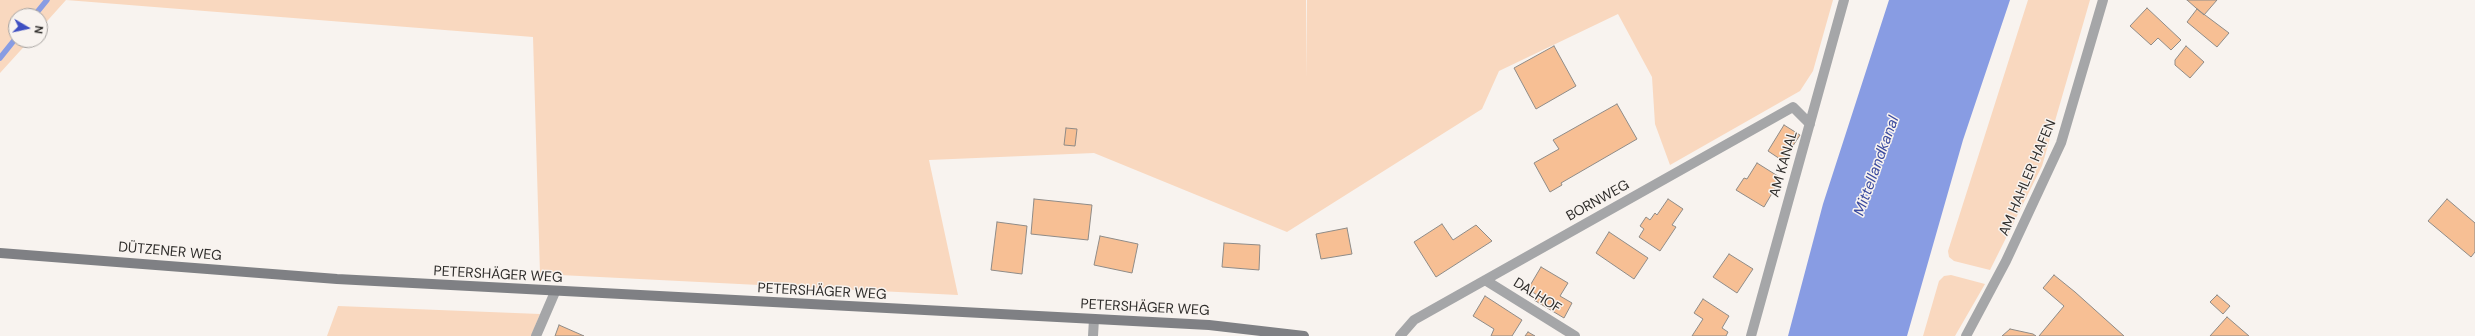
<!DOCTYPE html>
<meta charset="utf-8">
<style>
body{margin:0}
#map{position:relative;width:2475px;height:336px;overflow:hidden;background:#f8f3ef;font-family:"DM Sans",sans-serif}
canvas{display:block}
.north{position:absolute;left:8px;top:8px;width:40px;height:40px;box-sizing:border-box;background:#f8f3ef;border:1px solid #a8a4a1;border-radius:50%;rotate:99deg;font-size:11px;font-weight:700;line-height:16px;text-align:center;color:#2f2d2b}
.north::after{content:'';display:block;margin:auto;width:14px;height:18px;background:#3e4fc2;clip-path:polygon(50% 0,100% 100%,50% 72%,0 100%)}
</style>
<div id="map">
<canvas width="2475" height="336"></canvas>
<div class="north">N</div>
</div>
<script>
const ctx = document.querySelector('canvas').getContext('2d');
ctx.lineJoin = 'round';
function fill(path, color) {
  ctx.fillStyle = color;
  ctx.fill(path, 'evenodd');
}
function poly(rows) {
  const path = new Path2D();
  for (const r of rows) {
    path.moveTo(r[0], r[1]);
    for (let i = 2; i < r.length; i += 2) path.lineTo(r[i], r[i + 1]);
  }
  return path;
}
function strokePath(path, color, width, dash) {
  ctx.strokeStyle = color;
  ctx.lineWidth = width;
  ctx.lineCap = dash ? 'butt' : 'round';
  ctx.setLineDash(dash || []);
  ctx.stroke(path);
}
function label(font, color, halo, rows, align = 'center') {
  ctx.font = font + ' "DM Sans",sans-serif';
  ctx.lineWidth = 3;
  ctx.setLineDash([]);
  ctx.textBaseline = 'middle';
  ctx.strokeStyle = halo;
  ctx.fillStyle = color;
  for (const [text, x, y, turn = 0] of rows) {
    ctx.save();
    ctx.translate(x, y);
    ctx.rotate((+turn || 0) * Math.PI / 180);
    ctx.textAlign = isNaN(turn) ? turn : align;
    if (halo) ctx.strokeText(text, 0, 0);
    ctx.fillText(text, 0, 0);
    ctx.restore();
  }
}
const green = poly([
 [0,0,1306,0,1307,78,1307,0,1833,0,1813,71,1800,91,1670,165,1655,124,1652,77,1618,14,1499,71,1482,109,1287,232,1094,153,929,160,958,295,540,274,533,37,66,0,40,29,40,16,16,16,16,40,30,40,0,73],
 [2028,0,2090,0,2042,166,1990,270,1954,261,1949,257,1948,251],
 [1951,275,1985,284,1955,336,1923,336,1939,281,1944,276],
 [338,306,540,314,531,336,327,336]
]);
const water = poly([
 [1889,0,2010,0,1963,140,1907,336,1788,336,1823,204]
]);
const stream = poly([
 [34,16,47,0],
 [0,58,16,38]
]);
const building = poly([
 [2187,0,2217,0,2204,15,2187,0],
 [2147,8,2181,40,2171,50,2158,38,2151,45,2130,26,2147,8],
 [2197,9,2229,33,2217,47,2187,22,2197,9],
 [1554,46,1576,86,1536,109,1514,68,1554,46],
 [2186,46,2204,62,2190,78,2175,65,2175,60,2186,46],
 [1617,104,1637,139,1561,183,1562,185,1550,192,1534,163,1559,149,1553,140,1617,104],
 [1784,125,1800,135,1783,161,1768,151,1784,125],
 [1066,128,1077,129,1075,146,1064,145,1066,128],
 [1757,163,1781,178,1764,207,1736,190,1744,178,1747,179,1757,163],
 [1034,199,1092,205,1088,240,1031,234,1034,199],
 [1668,199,1683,209,1672,225,1676,227,1660,251,1639,237,1644,229,1640,226,1646,217,1650,220,1655,213,1657,215,1668,199],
 [2447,199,2475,223,2475,252,2471,257,2428,221,2447,199],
 [997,222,1027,226,1022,274,991,270,997,222],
 [1442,224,1453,240,1476,225,1492,241,1436,277,1414,242,1442,224],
 [1347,228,1352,254,1321,259,1316,234,1347,228],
 [1609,232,1648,258,1634,279,1596,253,1609,232],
 [1100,236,1138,244,1132,273,1094,265,1100,236],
 [1224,243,1260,245,1259,270,1222,267,1224,243],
 [1729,254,1753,269,1737,293,1713,277,1729,254],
 [1541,267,1568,283,1560,296,1572,303,1564,318,1534,300,1537,295,1528,289,1541,267],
 [2054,275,2075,292,2124,336,2039,336,2064,306,2043,288,2054,275],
 [2217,295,2230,306,2223,314,2210,302,2217,295],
 [1485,296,1522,320,1512,336,1491,336,1494,329,1473,316,1485,296],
 [1703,299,1729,316,1722,328,1728,332,1726,336,1692,336,1703,319,1694,313,1703,299],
 [2227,317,2249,336,2210,336,2227,317],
 [559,325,584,336,555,336,559,325],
 [2010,329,2033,334,2036,336,2002,336,2010,329],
 [1528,332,1535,336,1525,336,1528,332]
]);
const street = poly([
 [1485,280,1575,336],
 [536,336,555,292],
 [1093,336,1094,319],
 [1400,336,1414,320,1793,107,1810,124],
 [1751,336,1844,0],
 [1966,336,2006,261,2061,143,2103,0]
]);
const secondary = poly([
 [0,253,337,279,1209,325,1304,336]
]);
const streetNames = [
 ["AM KANAL",1784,164,-74],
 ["AM HAHLER HAFEN",2028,178,-67],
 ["BORNWEG",1598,201,-29],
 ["DÜTZENER WEG",170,252,5],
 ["PETERSHÄGER WEG",498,275,3],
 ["PETERSHÄGER WEG",822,292,3],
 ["DALHOF",1537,296,32],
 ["PETERSHÄGER WEG",1145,308,3]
];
const waterNames = [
 ["Mittellandkanal",1877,166,-70]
];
fill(green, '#f9d8bf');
fill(water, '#889ce3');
strokePath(stream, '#889ce3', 5.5);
fill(building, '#f7bf94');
strokePath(building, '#8f8b87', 1);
strokePath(street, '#a5a6a8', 10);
strokePath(secondary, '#7f8084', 10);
label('14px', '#2f2d2b', '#f8f3ef', streetNames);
label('italic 15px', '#3b4b9f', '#f8f3ef', waterNames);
</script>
